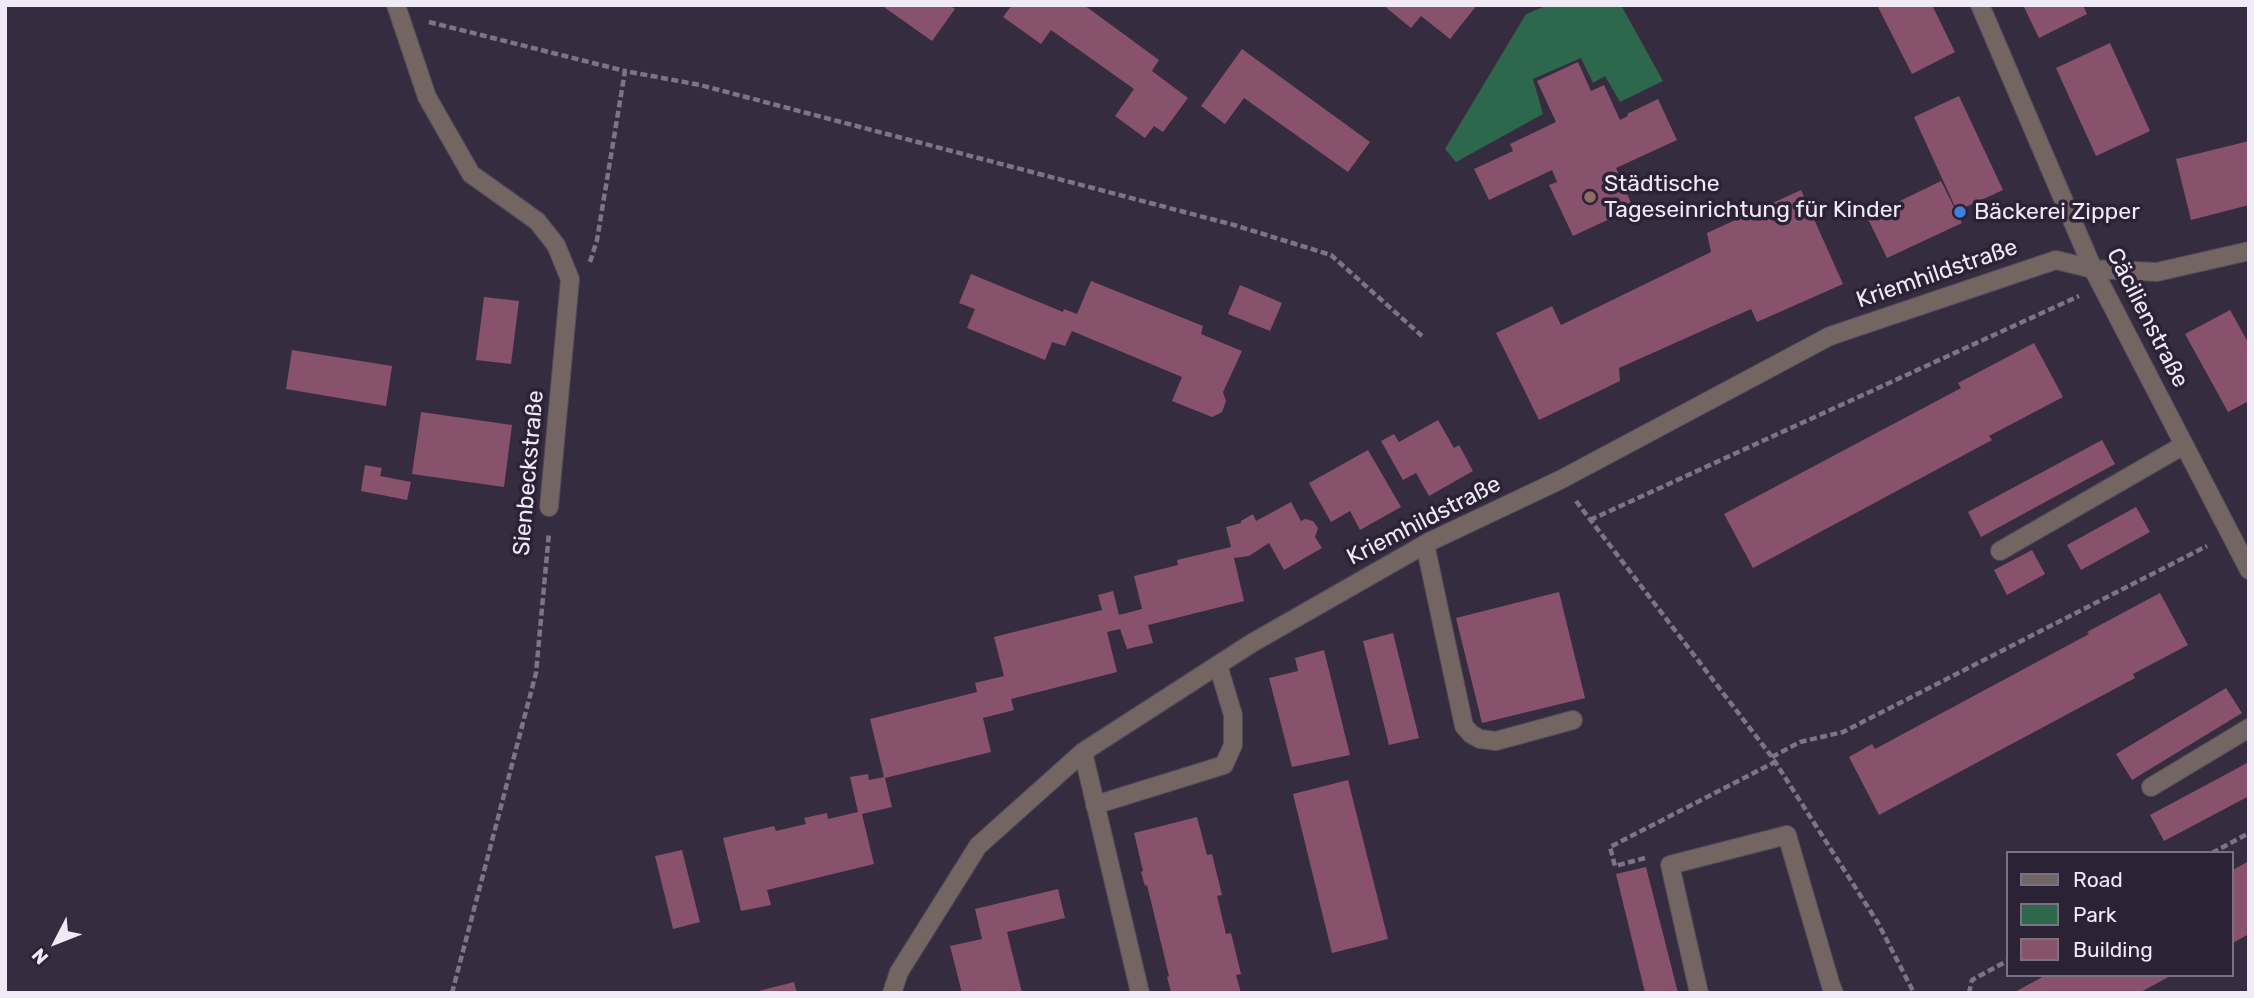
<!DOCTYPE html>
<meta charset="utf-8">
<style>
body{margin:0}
#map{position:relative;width:2254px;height:998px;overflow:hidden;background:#362c3f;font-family:Rubik,sans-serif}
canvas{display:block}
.frame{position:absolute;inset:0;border:7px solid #f0e9f6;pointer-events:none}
.legend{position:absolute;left:2006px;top:851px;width:228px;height:126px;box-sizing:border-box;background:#2c2235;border:2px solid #7a7282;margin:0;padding:9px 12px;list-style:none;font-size:21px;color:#f0e9f6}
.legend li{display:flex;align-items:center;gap:14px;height:35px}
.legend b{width:35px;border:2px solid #7a7282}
.north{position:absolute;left:21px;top:907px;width:70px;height:70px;-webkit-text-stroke:5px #2c2235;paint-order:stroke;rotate:228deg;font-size:19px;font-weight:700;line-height:28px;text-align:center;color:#f0e9f6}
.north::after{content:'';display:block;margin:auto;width:24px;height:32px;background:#f0e9f6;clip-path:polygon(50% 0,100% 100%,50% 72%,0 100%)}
</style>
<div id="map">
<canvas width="2254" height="998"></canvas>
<div class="frame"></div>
<ul class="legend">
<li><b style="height:9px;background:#726562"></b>Road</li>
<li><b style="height:19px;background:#2d674c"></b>Park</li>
<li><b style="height:19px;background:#88526c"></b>Building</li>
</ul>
<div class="north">N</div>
</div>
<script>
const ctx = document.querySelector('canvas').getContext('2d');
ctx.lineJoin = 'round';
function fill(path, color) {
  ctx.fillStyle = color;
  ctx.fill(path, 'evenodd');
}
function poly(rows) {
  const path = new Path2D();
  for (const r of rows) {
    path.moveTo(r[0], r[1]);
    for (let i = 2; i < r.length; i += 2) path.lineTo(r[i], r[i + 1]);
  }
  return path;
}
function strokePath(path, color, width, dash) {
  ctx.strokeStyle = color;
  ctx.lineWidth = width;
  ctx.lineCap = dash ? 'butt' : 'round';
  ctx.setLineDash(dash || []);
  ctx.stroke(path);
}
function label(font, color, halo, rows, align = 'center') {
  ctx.font = font + ' Rubik,sans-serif';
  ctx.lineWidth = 7;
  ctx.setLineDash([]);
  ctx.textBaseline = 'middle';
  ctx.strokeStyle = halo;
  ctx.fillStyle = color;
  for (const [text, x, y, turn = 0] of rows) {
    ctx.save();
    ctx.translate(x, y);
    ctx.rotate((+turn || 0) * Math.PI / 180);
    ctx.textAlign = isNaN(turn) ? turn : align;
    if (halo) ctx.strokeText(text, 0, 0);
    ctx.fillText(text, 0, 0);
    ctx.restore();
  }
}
const green = poly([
 [1548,5,1621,5,1663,81,1620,102,1605,76,1593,83,1581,58,1533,79,1543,114,1456,162,1445,149,1526,14]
]);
const building = poly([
 [881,5,949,5,955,9,932,41],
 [1012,5,1084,5,1159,60,1152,71,1188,98,1163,132,1154,126,1145,138,1115,116,1134,89,1051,30,1041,44,1003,17],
 [1383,5,1477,5,1450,39,1421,16,1411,28],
 [1877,5,1932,5,1955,52,1912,74],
 [2023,5,2083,5,2087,14,2039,38],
 [2110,43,2150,131,2096,156,2056,68],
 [1242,49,1370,142,1348,172,1244,98,1225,124,1201,106],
 [1578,62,1591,91,1604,85,1620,120,1628,116,1627,114,1658,99,1677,140,1616,168,1633,208,1573,236,1549,185,1557,182,1552,170,1489,200,1474,169,1513,151,1510,144,1556,122,1537,81],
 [1959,96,2003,190,1957,211,1914,117],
 [2249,141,2249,205,2191,220,2176,159],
 [1941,181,1962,223,1887,258,1867,217],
 [1801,190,1843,284,1757,322,1751,309,1619,368,1620,381,1539,420,1496,333,1552,306,1561,325,1711,252,1707,233],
 [971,274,1063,312,1064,309,1077,314,1091,281,1203,326,1201,334,1242,351,1223,392,1226,401,1222,412,1212,417,1172,401,1182,377,1072,331,1065,346,1052,342,1045,360,967,328,975,309,959,303],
 [1240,285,1282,303,1270,331,1228,314],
 [484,297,519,301,511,364,476,360],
 [2230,310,2249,344,2249,401,2228,412,2185,334],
 [2034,343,2063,397,1989,436,1992,440,1753,568,1724,514,1961,388,1958,383],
 [292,350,392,366,386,406,286,389],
 [421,412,512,425,504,487,412,474],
 [1438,420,1454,448,1459,445,1473,471,1429,496,1416,473,1403,480,1381,441,1394,434,1399,442],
 [2102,440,2115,464,1981,537,1968,512],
 [1368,450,1401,507,1360,530,1350,511,1331,522,1309,483],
 [365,465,382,468,380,476,411,482,407,500,361,491],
 [1291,502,1301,521,1305,519,1313,521,1318,528,1315,537,1322,548,1284,570,1269,543,1249,556,1234,558,1244,601,1148,625,1153,643,1127,649,1120,629,1107,632,1117,672,1011,699,1014,710,983,718,991,752,885,778,892,807,862,814,874,864,767,890,771,905,741,911,723,838,774,826,776,831,806,824,804,818,827,813,828,819,858,812,850,777,868,774,869,780,884,777,870,719,977,692,975,683,1004,676,994,637,1102,610,1098,595,1113,591,1119,615,1142,609,1134,576,1178,565,1177,560,1231,547,1226,527,1241,523,1241,521,1253,514,1256,521],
 [2136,507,2150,532,2081,570,2067,545],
 [2032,550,2045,574,2007,595,1994,570],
 [1559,592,1585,698,1482,723,1456,618],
 [2160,593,2188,645,2133,674,2135,678,1879,815,1849,757,1872,744,1875,749,2089,634,2087,632],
 [1393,633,1419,738,1389,745,1363,641],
 [1324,650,1350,755,1292,767,1269,678,1298,671,1295,658],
 [2226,688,2242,713,2132,780,2116,754],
 [2249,762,2249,796,2164,841,2150,815],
 [1348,780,1388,939,1332,953,1293,794],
 [1197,817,1207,855,1212,854,1222,895,1217,896,1226,934,1231,933,1241,974,1236,975,1241,993,1171,992,1167,977,1169,976,1147,885,1145,886,1141,872,1143,871,1134,833],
 [682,850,700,922,673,929,655,856],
 [2249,861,2249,934,2231,944,2231,871],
 [1646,867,1678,993,1645,993,1616,874],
 [1058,889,1065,918,1007,932,1022,993,962,993,950,946,982,939,975,909],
 [2046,975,2172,975,2139,993,2013,993],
 [794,982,797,993,755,993,755,992]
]);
const path = poly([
 [429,22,625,71],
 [590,262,597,240,625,71,700,85,1234,225,1331,255,1422,336],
 [1576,501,1772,757,1878,923,1914,993],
 [1590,520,2079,296],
 [1772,757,1800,742,1843,732,2207,546],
 [2212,853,2249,833],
 [1645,858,1615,866,1610,847,1775,762],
 [452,993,536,673,549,533],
 [1969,993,1972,980,2007,961]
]);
const minor = poly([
 [396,5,427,97,471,174,537,221,556,245,570,279,549,507],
 [1980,5,2093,269,2249,570],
 [1425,544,1464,726,1471,734,1480,739,1496,741,1573,720],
 [2000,551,2184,445],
 [1083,752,1140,993],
 [2151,787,2249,728],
 [1095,805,1224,765,1233,745,1233,715,1218,665],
 [892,993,899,972,978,846,1083,752,1252,643,1429,542,1560,480,1830,336,2056,260,2093,269,2157,272,2249,251],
 [1699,993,1670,865,1787,835,1831,986,1834,993]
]);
const markers = [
 [1590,197,7,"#8d6e63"],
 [1960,212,7,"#3f7fe0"]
];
const poiNames = [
 ["Städtische",1604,184],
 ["Tageseinrichtung für Kinder",1604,210],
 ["Bäckerei Zipper",1974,212]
];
const streetNames = [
 ["Kriemhildstraße",1937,274,-19],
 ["Cäcilienstraße",2147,318,63],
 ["Sienbeckstraße",529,473,-85],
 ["Kriemhildstraße",1424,521,-27]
];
fill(green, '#2d674c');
fill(building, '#88526c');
strokePath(minor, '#544a5c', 20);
strokePath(path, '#7d7585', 4.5, [7, 3.5]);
strokePath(minor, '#726562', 18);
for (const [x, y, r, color] of markers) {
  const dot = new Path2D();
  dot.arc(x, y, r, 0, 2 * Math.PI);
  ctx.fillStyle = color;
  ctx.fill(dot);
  strokePath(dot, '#2c2235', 2.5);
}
label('23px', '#f0e9f6', '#2c2235', poiNames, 'left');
label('23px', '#f0e9f6', '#2c2235', streetNames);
</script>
